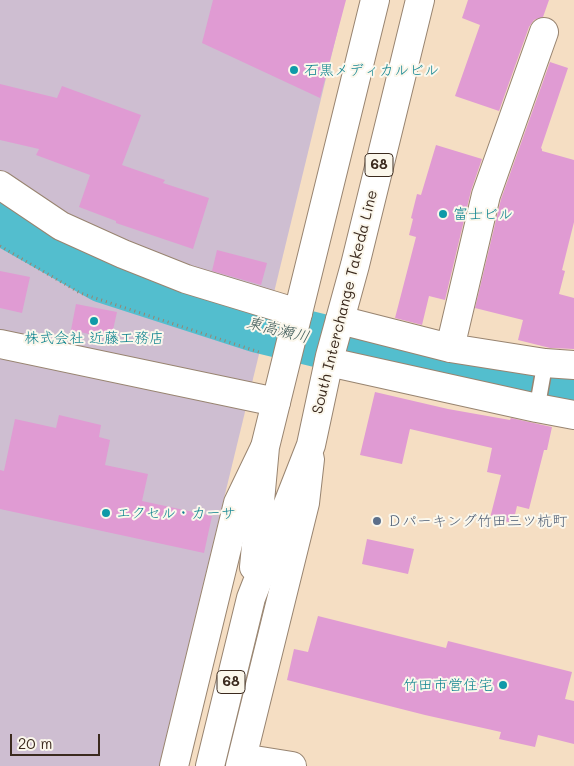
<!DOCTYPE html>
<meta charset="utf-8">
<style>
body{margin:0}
#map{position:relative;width:574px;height:766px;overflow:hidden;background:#f5dec3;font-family:Mali,sans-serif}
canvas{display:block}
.scale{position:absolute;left:10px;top:734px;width:90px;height:22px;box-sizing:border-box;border:2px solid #3b2a1e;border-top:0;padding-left:6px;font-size:15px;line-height:18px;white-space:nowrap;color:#3b2a1e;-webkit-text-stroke:4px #fbf7ec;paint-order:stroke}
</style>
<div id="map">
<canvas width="574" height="766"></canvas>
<div class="scale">20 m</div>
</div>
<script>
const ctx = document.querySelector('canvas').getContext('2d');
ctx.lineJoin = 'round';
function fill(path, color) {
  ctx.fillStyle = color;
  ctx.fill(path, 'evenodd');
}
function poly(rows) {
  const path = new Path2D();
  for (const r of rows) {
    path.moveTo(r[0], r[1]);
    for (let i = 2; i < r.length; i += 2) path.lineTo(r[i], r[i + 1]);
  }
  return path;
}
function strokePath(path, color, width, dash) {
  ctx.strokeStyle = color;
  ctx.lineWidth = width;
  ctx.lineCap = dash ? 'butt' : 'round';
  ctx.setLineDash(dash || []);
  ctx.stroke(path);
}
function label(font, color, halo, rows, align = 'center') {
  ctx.font = font + ' Mali,"Klee One",sans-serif';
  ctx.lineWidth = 4;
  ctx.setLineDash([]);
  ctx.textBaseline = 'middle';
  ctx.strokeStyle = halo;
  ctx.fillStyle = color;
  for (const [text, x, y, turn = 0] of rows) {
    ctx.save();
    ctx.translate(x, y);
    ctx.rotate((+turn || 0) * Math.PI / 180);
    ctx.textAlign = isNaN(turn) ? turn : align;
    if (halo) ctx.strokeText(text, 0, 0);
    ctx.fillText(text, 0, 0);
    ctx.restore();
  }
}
const industrial = poly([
 [0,0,345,0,159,766,0,766]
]);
const river = poly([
 [0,217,104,276,259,326,371,353,511,384,574,393]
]);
const building = poly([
 [213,0,346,0,320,98,202,43],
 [468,0,549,0,543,17,534,20,529,27,499,111,455,96,480,25,462,18],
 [550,62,568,68,541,148,542,149,542,151,574,160,574,222,562,270,565,271,559,294,574,298,574,349,550,348,518,340,523,320,475,308,501,199],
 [0,84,57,98,62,86,141,115,122,165,165,180,163,183,209,198,193,249,116,223,116,221,79,207,90,175,36,155,39,149,0,140],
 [436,145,482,159,471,191,445,300,429,296,422,325,395,318,416,237,409,235,413,219,411,218,417,194,421,195],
 [217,250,267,263,261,285,212,271],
 [0,271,30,277,22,313,0,308],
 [76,304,117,312,111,339,71,330],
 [375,392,448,409,510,420,511,418,552,427,547,450,544,450,529,509,517,506,513,523,490,518,501,475,487,472,492,448,410,429,402,464,360,455],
 [59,415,101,425,99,437,110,440,105,465,148,474,142,501,212,516,204,553,0,509,0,470,4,471,15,419,56,428],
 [367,539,414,549,408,574,362,564],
 [318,616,446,648,448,641,572,672,565,699,574,701,574,744,538,735,535,747,499,739,501,732,425,715,287,680,294,649,308,652]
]);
const path = poly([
 [0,246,80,293,259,352]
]);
const service = poly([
 [537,408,545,363]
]);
const minor = poly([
 [0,185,61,226,123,254,186,279,298,313],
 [340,320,450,348,545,363,574,365],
 [450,348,486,195,544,32],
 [329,362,537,408,574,415],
 [242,758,292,766],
 [174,766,238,503,264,449],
 [240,766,305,503,310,459]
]);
const tertiary = poly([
 [0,344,276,402]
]);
const primary = poly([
 [254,567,265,447,375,0],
 [210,766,251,598,311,445,330,356,355,265,420,0]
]);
const markers = [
 [294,70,5,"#0f9aa8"],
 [443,214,5,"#0f9aa8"],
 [94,321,5,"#0f9aa8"],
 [106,513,5,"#0f9aa8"],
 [377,521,5,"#5c6f8a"],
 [503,685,5,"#0f9aa8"]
];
const shields = [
 [379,165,28],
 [231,682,28]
];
const shieldNames = [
 ["68",379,165],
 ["68",231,682]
];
const cultureNames = [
 ["石黒メディカルビル",304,70],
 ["富士ビル",453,214],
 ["株式会社 近藤工務店",94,338,"center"],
 ["エクセル・カーサ",116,513],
 ["竹田市営住宅",493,685,"right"]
];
const streetNames = [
 ["South Interchange Takeda Line",345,302,-76]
];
const serviceNames = [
 ["Ｄパーキング竹田三ツ杭町",387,521]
];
const waterNames = [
 ["東高瀬川",278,330,14]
];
fill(industrial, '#cebed1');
strokePath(river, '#53bece', 54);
fill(building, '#e09bd3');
strokePath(service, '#988470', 18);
strokePath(minor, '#988470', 30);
strokePath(tertiary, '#988470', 30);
strokePath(primary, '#988470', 30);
strokePath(path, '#988470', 3, [1, 4]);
strokePath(service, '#fff', 15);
strokePath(minor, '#fff', 28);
strokePath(tertiary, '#fff', 28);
strokePath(primary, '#fff', 28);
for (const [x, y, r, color] of markers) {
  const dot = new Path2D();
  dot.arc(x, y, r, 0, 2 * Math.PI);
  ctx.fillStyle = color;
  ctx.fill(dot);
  strokePath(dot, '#fbf7ec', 2);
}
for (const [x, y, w] of shields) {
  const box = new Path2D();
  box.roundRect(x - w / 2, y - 11.5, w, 23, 4);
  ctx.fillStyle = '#fbf7ec';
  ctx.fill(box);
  strokePath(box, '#3b2a1e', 1);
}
label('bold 14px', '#3b2a1e', null, shieldNames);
label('15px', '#0d838f', '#fbf7ec', cultureNames, 'left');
label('15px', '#3b2a1e', '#fbf7ec', streetNames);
label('15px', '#4e5e75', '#fbf7ec', serviceNames, 'left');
label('italic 16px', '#435e5c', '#fbf7ec', waterNames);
</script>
